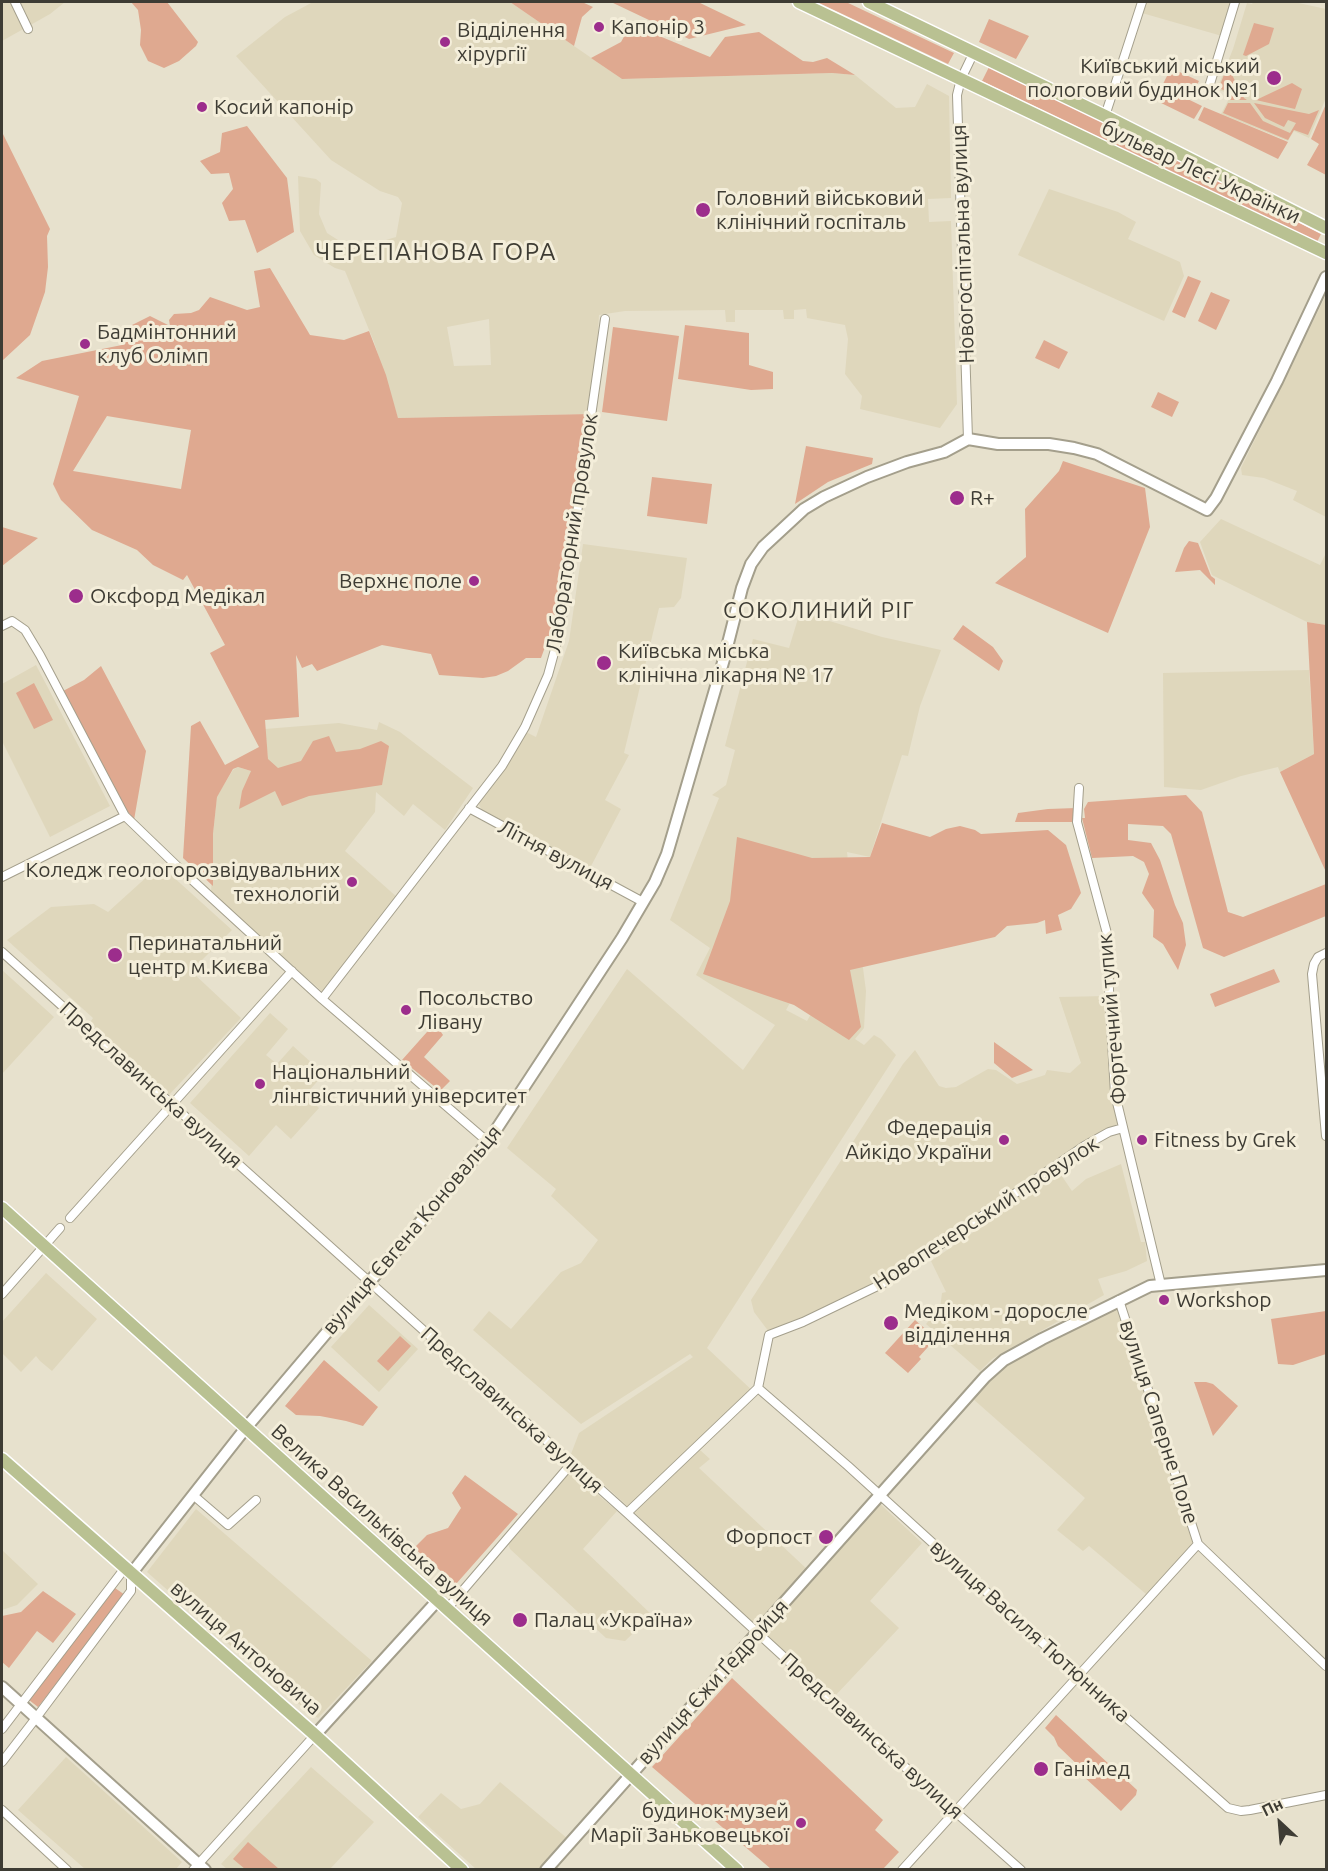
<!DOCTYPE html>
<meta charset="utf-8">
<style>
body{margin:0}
#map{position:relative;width:1328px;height:1871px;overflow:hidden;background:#e7e1cd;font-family:Ubuntu,sans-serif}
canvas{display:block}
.frame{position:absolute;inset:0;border:3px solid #3e3c34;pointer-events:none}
.north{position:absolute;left:1250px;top:1793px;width:60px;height:60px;-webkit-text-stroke:4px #f4eeda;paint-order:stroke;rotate:334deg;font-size:16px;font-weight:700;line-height:24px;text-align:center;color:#3e3c34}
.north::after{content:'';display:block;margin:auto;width:21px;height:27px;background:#3e3c34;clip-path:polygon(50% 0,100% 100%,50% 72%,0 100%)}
</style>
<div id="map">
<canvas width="1328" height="1871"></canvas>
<div class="frame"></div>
<div class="north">Пн</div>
</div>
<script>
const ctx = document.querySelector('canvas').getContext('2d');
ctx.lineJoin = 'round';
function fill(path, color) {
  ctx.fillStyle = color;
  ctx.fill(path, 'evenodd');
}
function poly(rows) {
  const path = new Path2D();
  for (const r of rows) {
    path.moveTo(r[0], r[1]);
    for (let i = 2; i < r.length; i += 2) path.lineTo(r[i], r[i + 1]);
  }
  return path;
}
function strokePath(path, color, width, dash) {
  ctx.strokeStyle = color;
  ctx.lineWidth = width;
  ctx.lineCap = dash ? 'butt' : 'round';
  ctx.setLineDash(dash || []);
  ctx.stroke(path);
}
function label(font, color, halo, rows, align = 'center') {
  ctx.font = font + ' Ubuntu,sans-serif';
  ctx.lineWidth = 6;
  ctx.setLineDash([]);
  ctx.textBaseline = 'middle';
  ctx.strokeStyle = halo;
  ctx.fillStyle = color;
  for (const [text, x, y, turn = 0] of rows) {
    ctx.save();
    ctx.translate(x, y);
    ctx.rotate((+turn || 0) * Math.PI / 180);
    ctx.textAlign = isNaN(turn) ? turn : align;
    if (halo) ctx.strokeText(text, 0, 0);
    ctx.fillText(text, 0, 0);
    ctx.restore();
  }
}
const built = poly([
 [2,2,65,2,50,14,2,41],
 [313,2,510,2,622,79,832,73,855,75,896,108,915,107,927,84,949,96,951,198,928,199,929,222,951,221,957,404,940,428,860,409,862,396,845,374,848,339,845,325,807,318,806,309,794,310,794,319,784,319,783,310,735,310,735,322,726,322,725,310,625,311,599,315,596,363,590,414,398,418,374,342,345,271,335,268,314,255,300,231,298,176,316,179,321,183,319,214,327,233,349,247,359,248,396,237,402,203,398,197,380,191,331,160,236,56,285,17],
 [489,319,491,365,454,366,447,327],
 [1146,2,1232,2,1222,36,1142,13],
 [1253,2,1294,2,1326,9,1326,98,1309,138,1294,131,1288,141,1221,114,1231,95,1217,89,1233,49,1247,3,1252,4],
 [1049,189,1118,212,1136,222,1128,239,1180,262,1184,276,1164,321,1018,255],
 [1326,295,1326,517,1293,500,1297,491,1264,478,1242,475,1241,468],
 [1221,519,1320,565,1326,553,1326,625,1307,622,1212,575,1200,542],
 [583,544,687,558,681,598,674,607,659,608,624,753,629,755,605,800,621,809,590,868,482,810,479,805,480,798,526,732,536,737,569,641],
 [800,612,882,637,941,650,920,706,908,756,902,755,870,857,847,852,849,870,848,919,863,968,866,991,864,1028,855,1039,864,1045,874,1035,881,1039,896,1055,707,1348,757,1395,700,1450,710,1459,699,1468,809,1571,757,1626,571,1454,579,1433,693,1357,690,1354,581,1424,473,1330,489,1311,511,1329,561,1272,581,1263,598,1240,551,1196,556,1189,507,1148,627,969,743,1070,775,1025,696,975,710,948,670,920,719,798,712,795,726,785,735,750,725,746,753,639,789,648],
 [836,970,807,1021,786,1010,791,1001],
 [36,665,110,806,50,837,2,741,2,684],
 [1309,670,1314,754,1280,772,1278,767,1241,776,1201,790,1164,787,1163,673],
 [379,722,400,732,473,788,445,830,413,804,404,816,376,792,375,812,345,851,398,898,323,992,211,895,213,834,217,796,233,770,238,767,260,774,268,759,265,729,339,723,377,730],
 [160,865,232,930,191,971,241,1018,168,1096,166,1096,89,1024,93,1018,7,940,51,907,94,904,108,912],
 [2,970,54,1017,2,1074],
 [1107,996,1118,1122,1115,1126,888,1280,831,1307,769,1332,754,1312,751,1300,903,1064,915,1050,939,1086,946,1088,956,1087,988,1069,996,1070,1017,1084,1045,1075,1047,1070,1070,1073,1081,1063,1059,997],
 [270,1013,288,1029,266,1055,277,1064,293,1046,324,1074,305,1095,319,1108,291,1139,276,1125,249,1156,190,1103],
 [1121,1164,1141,1242,1145,1242,1147,1261,1126,1271,1098,1279,1104,1295,992,1359,980,1371,926,1324,940,1308,942,1293,946,1292,931,1261,1013,1205,1011,1201,1057,1169,1072,1191,1086,1179],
 [46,1273,97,1319,52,1371,40,1361,36,1356,21,1372,2,1353,2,1322],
 [369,1305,418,1349,379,1392,331,1347],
 [1115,1307,1119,1309,1193,1540,1191,1546,1146,1594,1089,1546,1083,1551,1057,1530,1085,1498,972,1398,993,1375,1018,1356],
 [570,1471,617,1511,583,1549,652,1615,625,1641,606,1638,510,1549,508,1543],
 [879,1503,922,1543,870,1601,899,1628,834,1697,764,1634],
 [196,1509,372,1661,318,1718,284,1693,147,1572],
 [2,1550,38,1584,17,1605,2,1610],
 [66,1757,182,1862,176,1869,85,1869,18,1810],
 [311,1767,374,1822,330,1869,227,1869,221,1864],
 [500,1782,568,1839,540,1869,476,1869,418,1817,441,1793,461,1809,480,1804]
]);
const green = poly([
 [131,2,167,2,198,42,196,46,179,61,164,68,148,61,140,45,141,30,138,10],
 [510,2,582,2,593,7,582,17,574,46],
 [611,2,698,2,746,25,689,39],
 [817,2,846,2,954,53,948,64],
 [989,19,1029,36,1016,59,979,42],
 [623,21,710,57,725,37,759,32,803,61,813,62,827,58,855,75,832,73,622,79,591,58,621,42,626,33],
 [1254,23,1274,28,1269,44,1246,56,1243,55],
 [989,67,1104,122,1321,234,1317,242,982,81],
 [1235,67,1236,69,1231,73,1244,98,1247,100,1230,100,1232,94,1219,88,1226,69],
 [1171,68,1199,81,1190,99,1162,86],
 [1292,83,1302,89,1295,109,1256,100],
 [1163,87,1202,106,1194,119,1157,101],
 [1228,103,1250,103,1263,121,1290,133,1296,123,1288,120,1284,127,1265,118,1254,103,1309,114,1319,110,1308,135,1294,130,1288,140,1223,113],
 [1326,104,1326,175,1307,165,1319,144,1311,139],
 [1204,107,1288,142,1278,159,1198,120],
 [247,126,287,178,294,232,257,253,245,220,229,221,222,203,233,189,229,173,211,174,200,161,220,152,222,133],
 [2,132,50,229,47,236,48,267,45,292,30,335,2,361],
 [270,268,310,335,344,340,369,331,386,375,398,418,590,414,556,617,541,658,526,658,508,671,496,676,483,678,439,675,431,654,382,645,317,671,312,664,302,668,296,655,299,717,265,720,268,759,278,768,301,761,313,741,329,736,336,752,360,749,381,741,389,746,382,785,309,796,282,806,275,791,239,809,242,791,251,771,238,767,233,769,217,797,213,834,213,886,183,858,191,726,200,721,225,765,259,747,210,653,225,645,187,575,183,580,153,565,137,550,92,530,61,500,53,484,79,396,16,378,42,361,122,345,132,325,150,316,170,326,169,320,174,314,191,313,199,310,210,297,247,310,260,307,254,271],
 [107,416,191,430,181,489,73,471],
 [1188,276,1201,281,1185,318,1172,312],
 [1211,292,1230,300,1216,330,1198,321],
 [685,325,749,333,749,365,773,372,773,389,751,390,678,379],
 [613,327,679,336,667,421,602,412],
 [1044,340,1068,352,1059,369,1035,358],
 [1158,392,1179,402,1172,417,1151,407],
 [806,446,873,458,872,464,828,482,795,504],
 [1063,461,1145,488,1150,527,1108,633,995,583,1026,557,1025,509,1059,471],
 [652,477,712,484,707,524,647,516],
 [2,527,38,538,2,566],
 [1189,541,1198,543,1211,576,1215,579,1215,585,1200,570,1175,572,1184,548],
 [1307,622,1326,625,1326,872,1280,772,1314,754],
 [963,625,993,647,1003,661,999,671,953,639],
 [101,666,146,751,134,820,112,790,63,691,84,680],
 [34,683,53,720,34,729,16,693],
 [1186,795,1202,812,1228,912,1243,917,1326,884,1326,916,1224,957,1203,948,1171,834,1163,826,1128,824,1128,840,1151,843,1160,860,1175,905,1183,923,1186,945,1178,970,1163,944,1153,937,1154,910,1142,893,1149,874,1144,862,1133,856,1092,858,1082,818,1085,818,1084,809,1088,802],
 [1076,808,1076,822,1015,822,1018,813,1048,809],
 [882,823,930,837,946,829,960,826,975,830,981,834,1048,830,1066,845,1081,893,1071,909,1058,915,1062,930,1046,934,1045,920,1037,923,1007,926,995,937,850,970,861,1027,849,1040,794,1005,703,974,730,901,737,837,812,858,870,857],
 [1274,969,1280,982,1215,1007,1210,994],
 [435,1023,443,1035,424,1057,450,1081,440,1091,402,1060],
 [994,1042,1033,1070,1012,1078,994,1063],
 [1326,1311,1326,1354,1293,1365,1278,1364,1271,1319],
 [915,1320,936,1338,919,1357,921,1359,908,1373,885,1353],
 [400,1336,411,1346,388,1371,377,1361],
 [324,1360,378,1407,363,1426,346,1421,320,1416,296,1415,285,1406],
 [1194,1382,1206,1382,1213,1384,1238,1406,1213,1436],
 [465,1475,518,1514,456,1584,414,1548,427,1535,448,1528,461,1508,452,1493],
 [115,1588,125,1595,38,1707,29,1700],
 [43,1591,76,1614,53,1643,37,1631,9,1668,2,1662,2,1616,21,1612],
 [732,1678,883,1820,875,1830,899,1852,883,1869,771,1869,652,1767],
 [1056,1715,1137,1790,1136,1795,1121,1811,1082,1775,1085,1772,1058,1746,1054,1737,1045,1728],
 [248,1842,279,1869,245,1869,233,1859]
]);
const minor = poly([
 [15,2,28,29],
 [1209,87,1235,2],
 [1105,116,1142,2],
 [968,439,957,95,961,79,974,52],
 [2,626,12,621,25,630,40,655,125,816,178,867,322,999,488,1142],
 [1079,788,1077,822,1108,937,1109,990,1115,1094,1161,1285],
 [469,808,643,902],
 [2,877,125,816],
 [2,952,627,1513,870,1736,1021,1870],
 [1326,953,1318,957,1314,964,1312,974,1326,1136],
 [322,999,502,766,525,727,548,675,560,631,605,319],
 [70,1218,292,971],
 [2,1294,60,1228],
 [1119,1300,1198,1544,1326,1666],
 [758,1388,848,1466,1068,1666,1228,1808,1241,1811,1250,1810,1326,1795],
 [193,1495,228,1525,256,1500],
 [627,1513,758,1388,769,1335,803,1322,886,1282,1084,1146,1109,1132,1123,1128],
 [447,1609,571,1464],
 [2,1729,125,1568],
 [2,1762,36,1718,131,1591,131,1574],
 [2,1810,67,1870],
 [193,1870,315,1735],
 [902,1870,1198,1544]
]);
const tertiary = poly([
 [315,1735,438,1600],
 [546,1870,985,1377,1004,1360,1042,1339,1150,1286,1326,1270]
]);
const secondary = poly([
 [131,1574,245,1429,488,1142,622,938,655,882,667,854,724,659,742,588,751,564,763,547,804,509,824,497,867,477,907,462,944,452,968,439,998,444,1049,444,1074,448,1097,454,1207,510,1216,498,1277,381,1326,277],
 [2,1687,205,1870]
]);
const primary = poly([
 [799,2,1326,253],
 [869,2,1105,116,1326,228],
 [2,1208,737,1870],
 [2,1459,315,1735,462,1870]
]);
const markers = [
 [599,27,6,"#9c2d8c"],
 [445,42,6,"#9c2d8c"],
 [1274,78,8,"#9c2d8c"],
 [202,107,6,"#9c2d8c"],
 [703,210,8,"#9c2d8c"],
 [85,344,6,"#9c2d8c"],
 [957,498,8,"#9c2d8c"],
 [474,581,6,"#9c2d8c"],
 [76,596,8,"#9c2d8c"],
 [604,663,8,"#9c2d8c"],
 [352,882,6,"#9c2d8c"],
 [115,955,8,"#9c2d8c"],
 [406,1010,6,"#9c2d8c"],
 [260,1084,6,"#9c2d8c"],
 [1004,1140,6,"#9c2d8c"],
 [1142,1140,6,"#9c2d8c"],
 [1164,1300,6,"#9c2d8c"],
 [891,1323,8,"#9c2d8c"],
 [826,1537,8,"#9c2d8c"],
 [520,1620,8,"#9c2d8c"],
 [1041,1769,8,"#9c2d8c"],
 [801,1823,6,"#9c2d8c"]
];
const poiNames = [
 ["Капонір 3",611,27],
 ["Відділення",457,30],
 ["хірургії",457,54],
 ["Київський міський",1260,66,"right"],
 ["пологовий будинок №1",1260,90,"right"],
 ["Косий капонір",214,107],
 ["Головний військовий",716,198],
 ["клінічний госпіталь",716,222],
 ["Бадмінтонний",97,332],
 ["клуб Олімп",97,356],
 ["R+",970,498],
 ["Верхнє поле",462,581,"right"],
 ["Оксфорд Медікал",90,596],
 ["Київська міська",618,651],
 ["клінічна лікарня № 17",618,675],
 ["Коледж геологорозвідувальних",340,870,"right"],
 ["технологій",340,894,"right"],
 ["Перинатальний",128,943],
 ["центр м.Києва",128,967],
 ["Посольство",418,998],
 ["Лівану",418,1022],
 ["Національний",272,1072],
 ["лінгвістичний університет",272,1096],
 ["Федерація",992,1128,"right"],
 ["Айкідо України",992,1152,"right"],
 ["Fitness by Grek",1154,1140],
 ["Workshop",1176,1300],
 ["Медіком - доросле",904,1311],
 ["відділення",904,1335],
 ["Форпост",812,1537,"right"],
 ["Палац «Україна»",534,1620],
 ["Ганімед",1054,1769],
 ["будинок-музей",789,1811,"right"],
 ["Марії Заньковецької",789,1835,"right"]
];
const streetNames = [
 ["бульвар Лесі Українки",1201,172,25],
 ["Новогоспітальна вулиця",963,244,-92],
 ["Лабораторний провулок",572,533,-81],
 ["Літня вулиця",556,855,28],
 ["Фортечний тупик",1112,1019,-95],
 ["Предславинська вулиця",151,1085,42],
 ["Новопечерський провулок",986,1213,-33],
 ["вулиця Євгена Коновальця",412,1230,-50],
 ["Предславинська вулиця",512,1410,42],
 ["вулиця Саперне Поле",1159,1422,72],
 ["Велика Васильківська вулиця",382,1525,42],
 ["вулиця Василя Тютюнника",1030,1631,42],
 ["вулиця Антоновича",246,1648,41],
 ["вулиця Єжи Ґедройця",713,1682,-48],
 ["Предславинська вулиця",872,1736,42]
];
const neighbourhoodNames = [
 ["СОКОЛИНИЙ РІГ",819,611]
];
const quarterNames = [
 ["ЧЕРЕПАНОВА ГОРА",436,252]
];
fill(built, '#dfd7bc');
fill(green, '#dfa990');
strokePath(minor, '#a49f8c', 10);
strokePath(tertiary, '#a49f8c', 14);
strokePath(secondary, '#a49f8c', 14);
strokePath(primary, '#fff', 15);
strokePath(minor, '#fff', 8);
strokePath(tertiary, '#fff', 10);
strokePath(secondary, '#fff', 10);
strokePath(primary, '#b9c192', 12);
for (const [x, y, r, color] of markers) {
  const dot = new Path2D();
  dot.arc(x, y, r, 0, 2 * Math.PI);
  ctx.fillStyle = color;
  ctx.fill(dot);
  strokePath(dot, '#f4eeda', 2);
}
label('21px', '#3e3c34', '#f4eeda', poiNames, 'left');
label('21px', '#3e3c34', '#f4eeda', streetNames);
ctx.letterSpacing = '1.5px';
label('22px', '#3e3c34', '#f4eeda', neighbourhoodNames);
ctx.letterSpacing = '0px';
ctx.letterSpacing = '1.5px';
label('24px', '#3e3c34', '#f4eeda', quarterNames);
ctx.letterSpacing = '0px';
</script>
